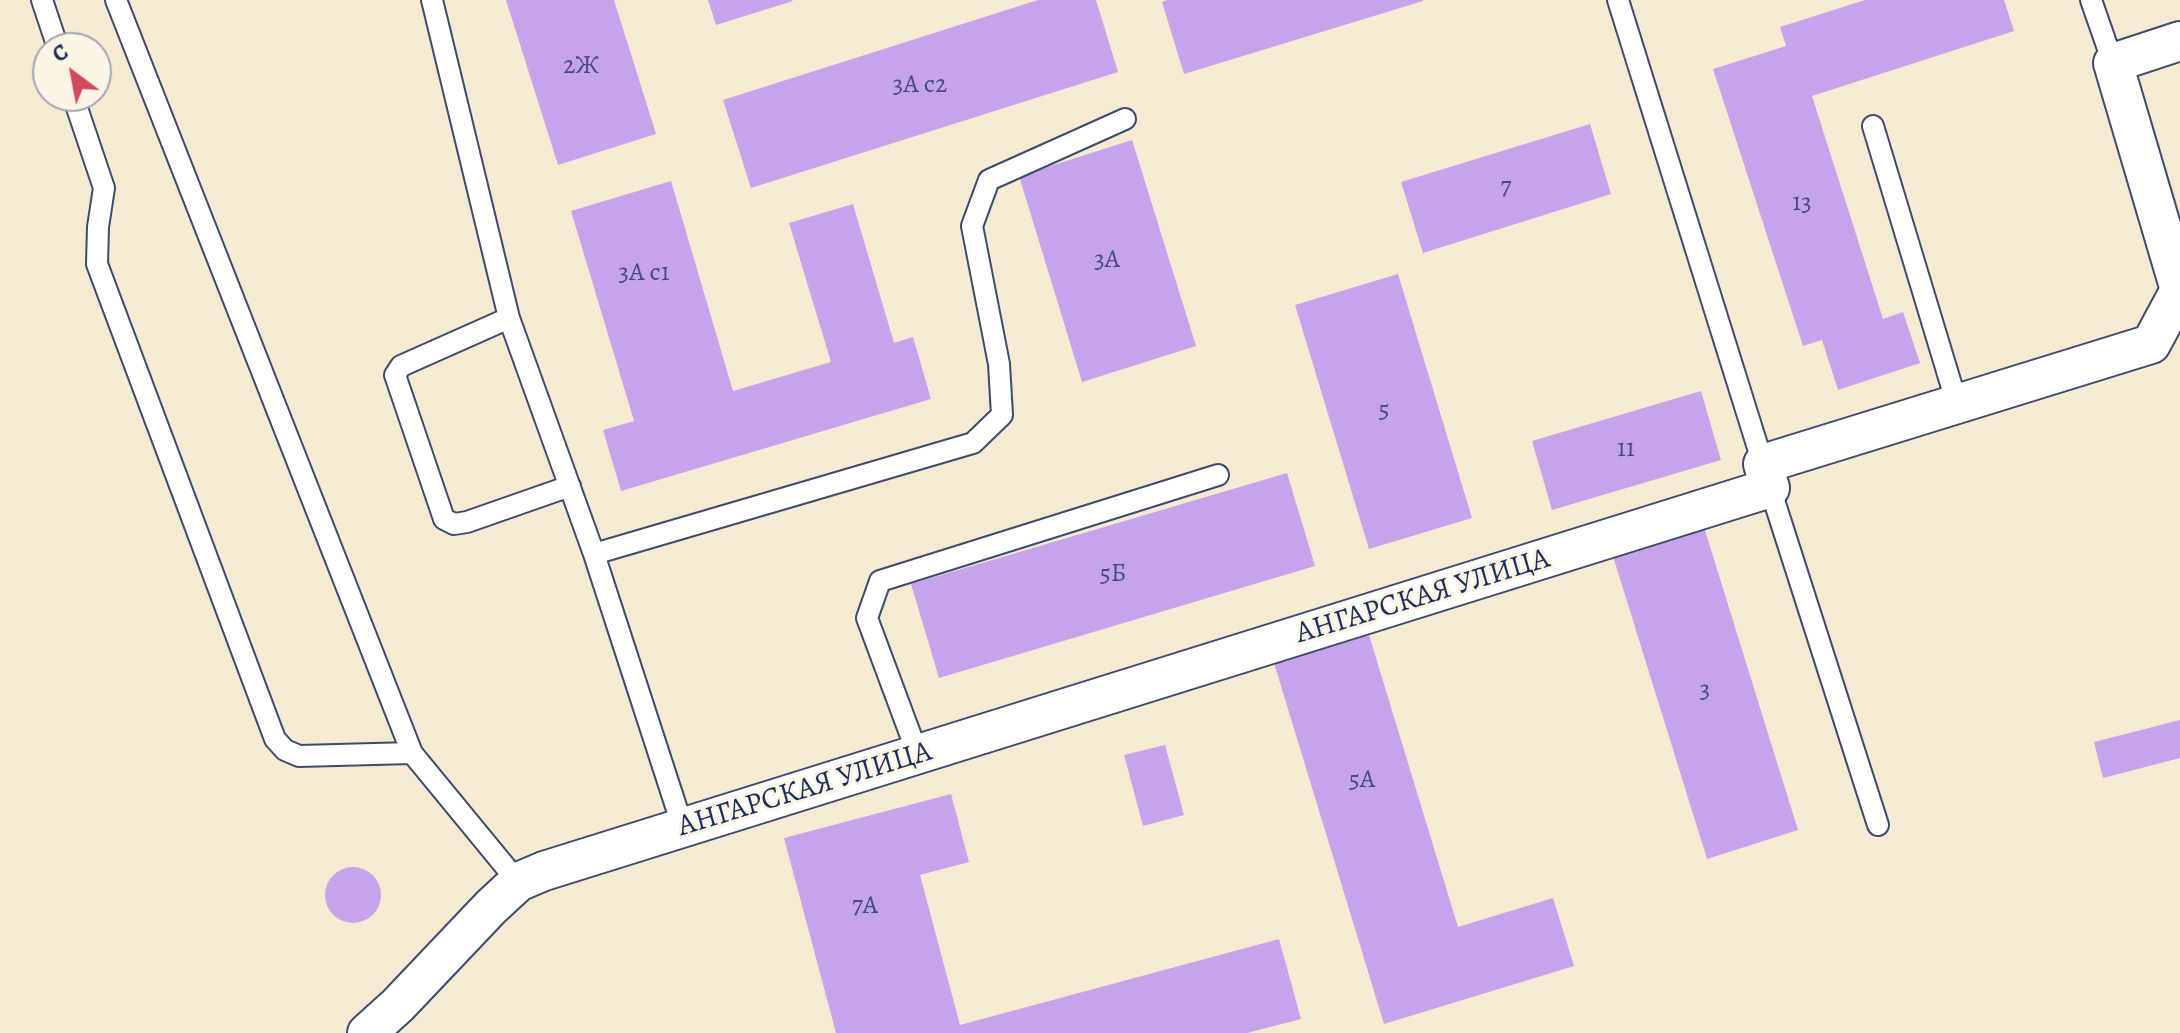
<!DOCTYPE html>
<meta charset="utf-8">
<style>
body{margin:0}
#map{position:relative;width:2180px;height:1033px;overflow:hidden;background:#f7ead2;font-family:Alegreya,serif}
canvas{display:block}
.north{position:absolute;left:32px;top:32px;width:80px;height:80px;box-sizing:border-box;background:#fcf5e5;border:2px solid #a2a6af;border-radius:50%;rotate:328deg;font-size:22px;font-weight:700;line-height:32px;text-align:center;color:#1b2f5e}
.north::after{content:'';display:block;margin:auto;width:28px;height:36px;background:#d1495b;clip-path:polygon(50% 0,100% 100%,50% 72%,0 100%)}
</style>
<div id="map">
<canvas width="2180" height="1033"></canvas>
<div class="north">С</div>
</div>
<script>
const ctx = document.querySelector('canvas').getContext('2d');
ctx.lineJoin = 'round';
function fill(path, color) {
  ctx.fillStyle = color;
  ctx.fill(path, 'evenodd');
}
function poly(rows) {
  const path = new Path2D();
  for (const r of rows) {
    if (r.length === 3) {
      path.moveTo(r[0] + r[2], r[1]);
      path.arc(r[0], r[1], r[2], 0, 2 * Math.PI);
      continue;
    }
    path.moveTo(r[0], r[1]);
    for (let i = 2; i < r.length; i += 2) path.lineTo(r[i], r[i + 1]);
  }
  return path;
}
function strokePath(path, color, width, dash) {
  ctx.strokeStyle = color;
  ctx.lineWidth = width;
  ctx.lineCap = dash ? 'butt' : 'round';
  ctx.setLineDash(dash || []);
  ctx.stroke(path);
}
function label(font, color, halo, rows, align = 'center') {
  ctx.font = font + ' Alegreya,serif';
  ctx.lineWidth = 6;
  ctx.setLineDash([]);
  ctx.textBaseline = 'middle';
  ctx.strokeStyle = halo;
  ctx.fillStyle = color;
  for (const [text, x, y, turn = 0] of rows) {
    ctx.save();
    ctx.translate(x, y);
    ctx.rotate((+turn || 0) * Math.PI / 180);
    ctx.textAlign = isNaN(turn) ? turn : align;
    if (halo) ctx.strokeText(text, 0, 0);
    ctx.fillText(text, 0, 0);
    ctx.restore();
  }
}
const building = poly([
 [506,0,614,0,656,134,558,165],
 [708,0,792,0,793,1,716,25],
 [1038,0,1096,0,1118,72,751,188,723,100],
 [1167,0,1423,0,1423,1,1184,74,1162,2],
 [1865,0,2004,0,2014,31,1812,96,1883,319,1903,312,1920,363,1838,390,1822,340,1803,346,1713,69,1786,46,1780,27],
 [1590,124,1611,194,1423,253,1401,182],
 [1132,140,1196,346,1082,382,1019,176],
 [671,181,733,391,831,362,789,223,853,204,894,343,913,337,931,399,621,491,603,430,634,421,571,211],
 [1398,274,1472,518,1369,549,1295,305],
 [1701,391,1721,460,1552,510,1532,441],
 [1287,473,1315,566,939,678,911,584],
 [1703,524,1798,830,1707,859,1612,553],
 [1369,635,1458,927,1553,898,1574,966,1384,1024,1274,663],
 [2180,720,2180,758,2103,778,2094,742],
 [1165,745,1184,815,1143,826,1124,755],
 [951,794,969,862,920,875,960,1025,1279,939,1301,1019,1247,1033,836,1033,784,838],
 [353,895,28]
]);
const service = poly([
 [42,0,58,48],
 [116,0,412,753,518,882],
 [432,0,509,318],
 [1618,0,1763,464],
 [2091,0,2113,63],
 [73,96,104,188,98,227,97,264,275,739,285,750,299,756,412,753],
 [1873,126,1957,404],
 [570,486,467,522,454,524,444,519,395,375,401,366,509,318,594,554,683,828],
 [1770,488,1878,825],
 [594,554,973,443,1002,415,999,364,972,226,989,180,1125,119],
 [918,755,867,618,880,581,1218,475]
]);
const minor = poly([
 [367,1033,398,1005,491,907,518,882,544,871,1770,488,1763,464,2151,344,2180,290,2113,63,2180,41]
]);
const numberNames = [
 ["2Ж",581,67],
 ["3А с2",920,86],
 ["7",1506,188],
 ["13",1802,204],
 ["3А",1107,261],
 ["3А с1",644,274],
 ["5",1384,411],
 ["11",1626,450],
 ["5Б",1113,575],
 ["3",1705,691],
 ["5А",1362,781],
 ["7А",865,907]
];
const streetNames = [
 ["АНГАРСКАЯ УЛИЦА",1423,597,-17],
 ["АНГАРСКАЯ УЛИЦА",805,790,-17]
];
fill(building, '#c5a4eb');
strokePath(service, '#3c4b6f', 24);
strokePath(minor, '#3c4b6f', 42);
strokePath(service, '#fff', 20);
strokePath(minor, '#fff', 38);
label('26px', '#464c81', null, numberNames);
label('30px', '#1b2f5e', '#fcf5e5', streetNames);
</script>
